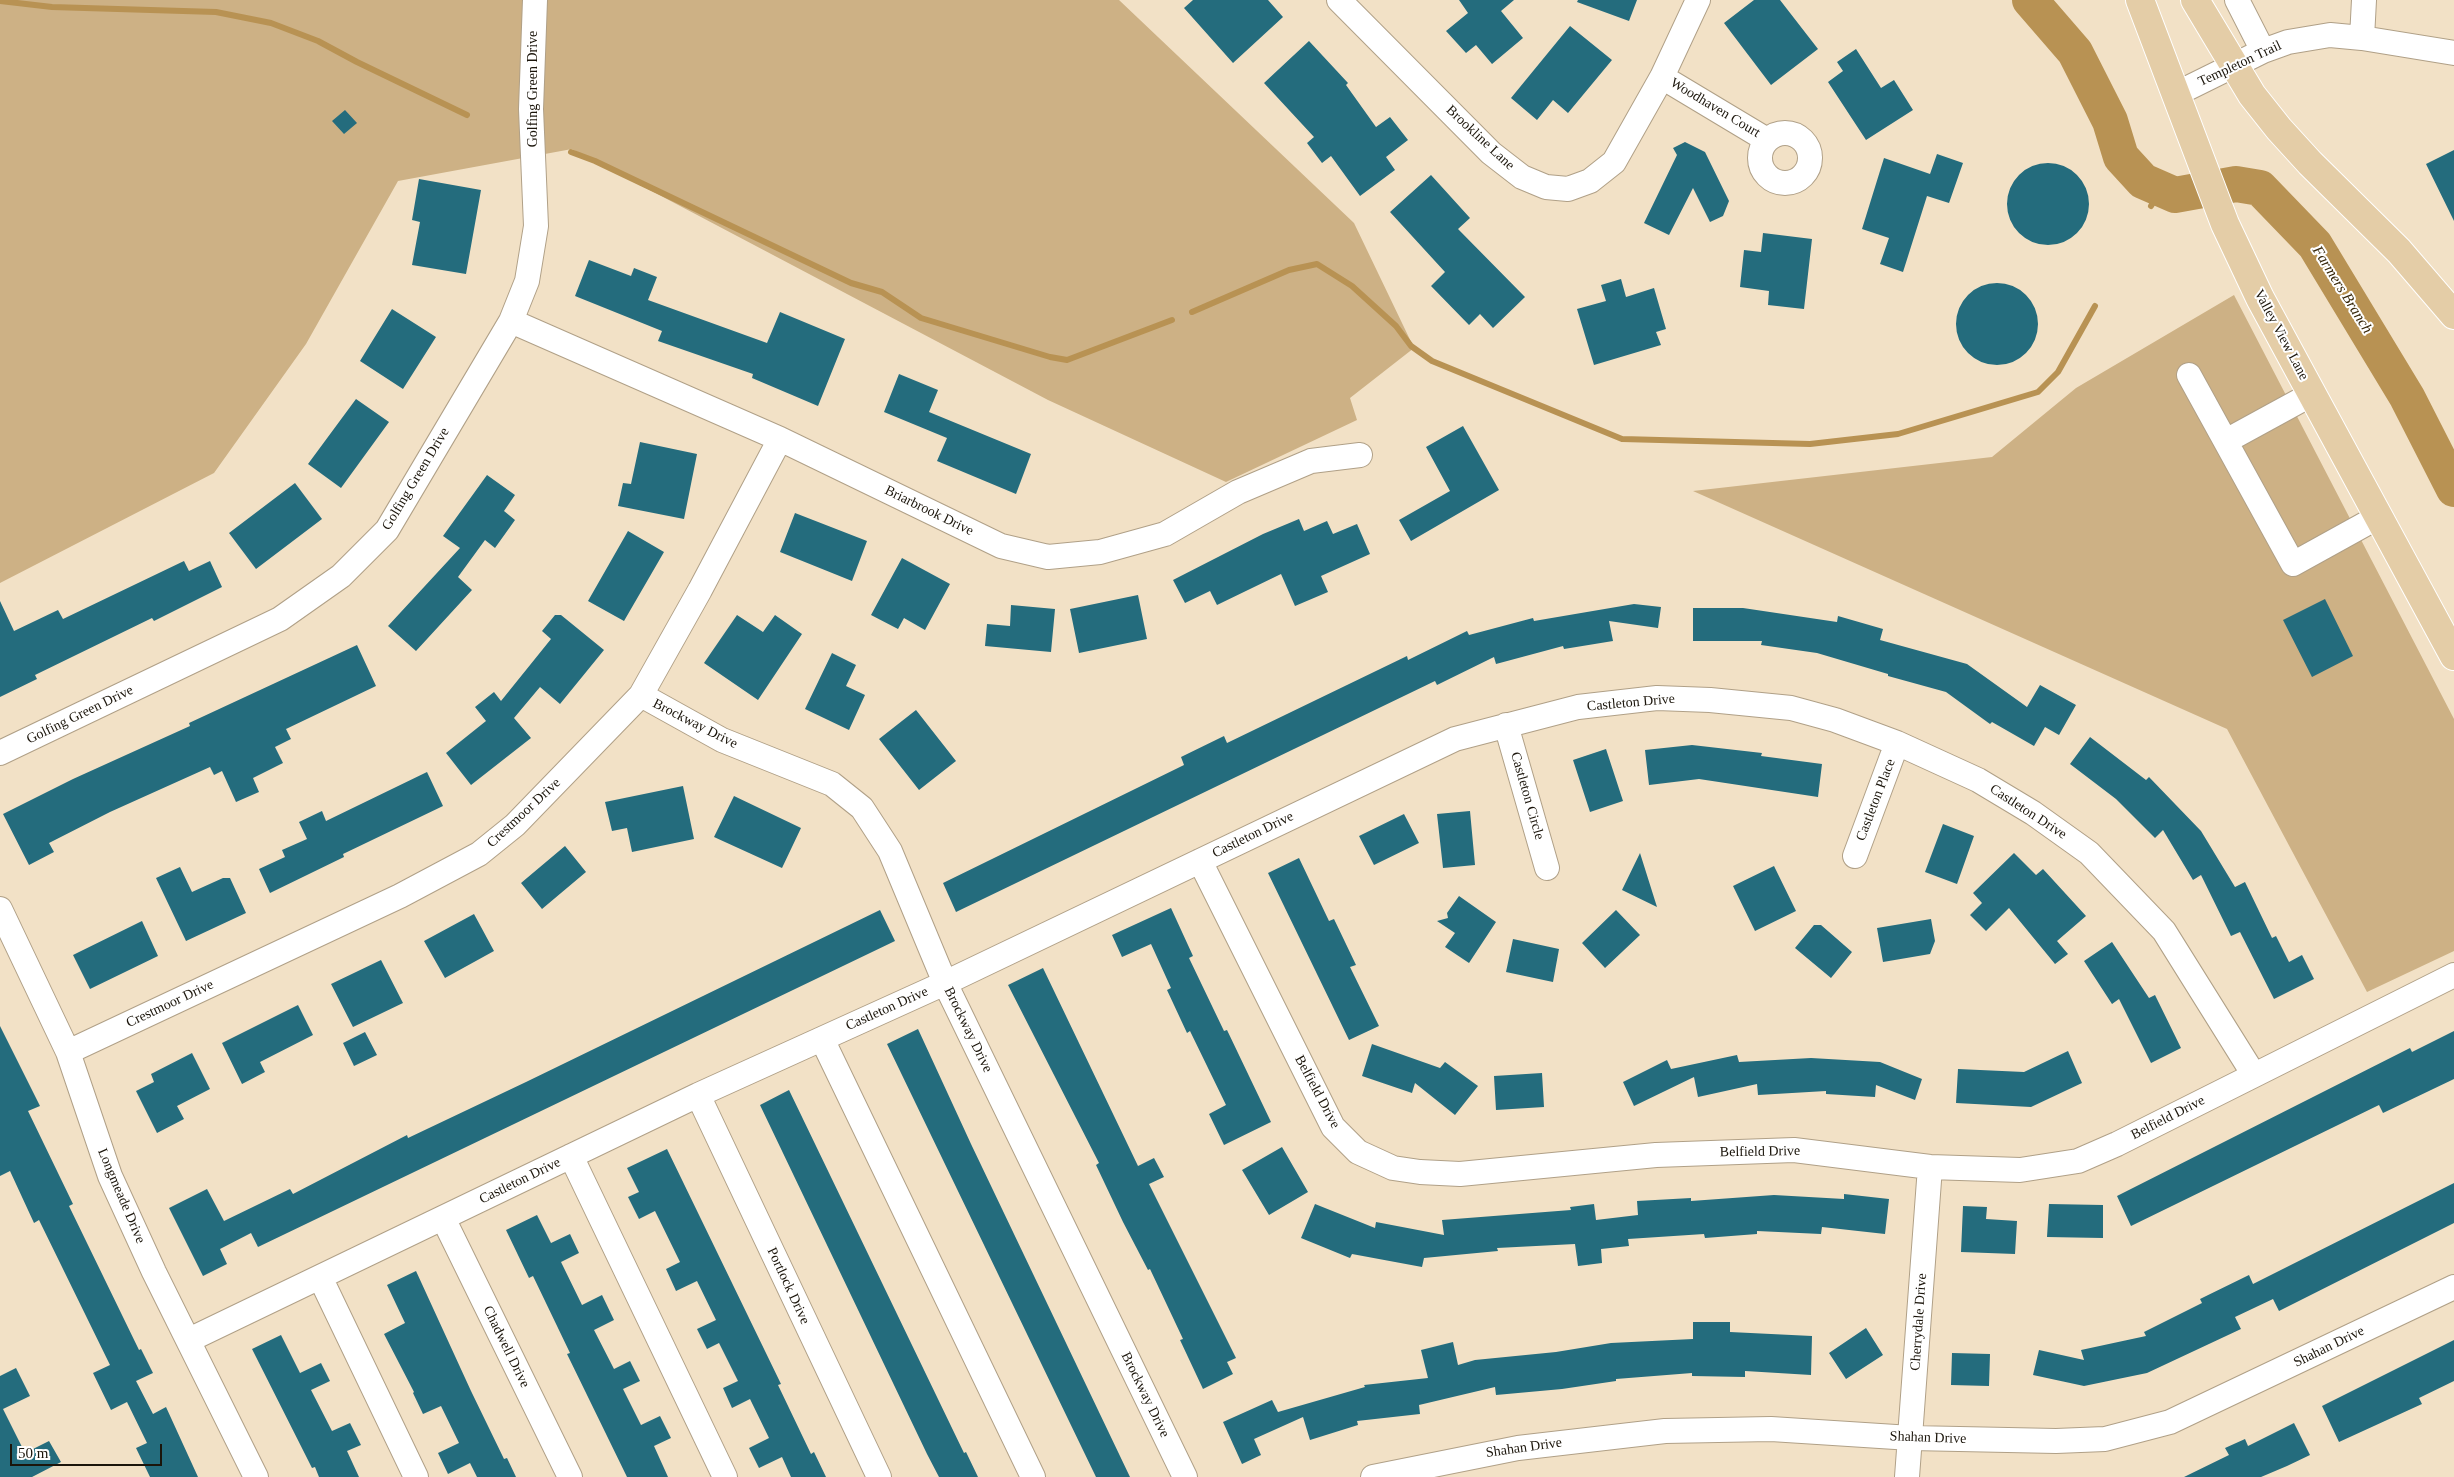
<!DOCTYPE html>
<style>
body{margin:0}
#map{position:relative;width:2454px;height:1477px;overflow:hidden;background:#f2e1c6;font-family:"Times New Roman",serif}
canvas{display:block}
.scale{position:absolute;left:10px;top:1444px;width:152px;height:22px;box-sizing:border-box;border:2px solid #1b150b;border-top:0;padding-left:6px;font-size:15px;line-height:18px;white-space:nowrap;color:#1b150b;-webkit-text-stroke:4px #fff;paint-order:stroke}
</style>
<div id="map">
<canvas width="2454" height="1477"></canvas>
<div class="scale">50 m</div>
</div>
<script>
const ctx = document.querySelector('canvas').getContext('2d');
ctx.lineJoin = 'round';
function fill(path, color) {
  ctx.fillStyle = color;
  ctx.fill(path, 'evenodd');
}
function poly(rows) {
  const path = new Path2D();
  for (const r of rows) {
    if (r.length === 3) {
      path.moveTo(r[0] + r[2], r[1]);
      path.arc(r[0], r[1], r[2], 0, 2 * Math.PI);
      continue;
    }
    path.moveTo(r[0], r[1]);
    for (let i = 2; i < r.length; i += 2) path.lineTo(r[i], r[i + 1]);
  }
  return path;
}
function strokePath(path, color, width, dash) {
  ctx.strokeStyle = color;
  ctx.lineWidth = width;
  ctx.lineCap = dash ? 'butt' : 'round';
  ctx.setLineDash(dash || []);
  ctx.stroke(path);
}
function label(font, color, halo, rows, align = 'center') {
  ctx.font = font + ' "Times New Roman",serif';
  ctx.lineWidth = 4;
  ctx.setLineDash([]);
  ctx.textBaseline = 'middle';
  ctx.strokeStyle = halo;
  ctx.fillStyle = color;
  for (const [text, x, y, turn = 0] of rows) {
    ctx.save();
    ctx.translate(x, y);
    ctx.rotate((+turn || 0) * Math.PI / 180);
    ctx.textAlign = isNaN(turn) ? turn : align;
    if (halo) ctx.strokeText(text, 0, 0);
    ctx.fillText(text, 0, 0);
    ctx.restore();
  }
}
const green = poly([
 [0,0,1119,0,1354,223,1414,348,1350,398,1357,420,1226,482,1048,400,572,149,398,181,306,344,214,473,0,583],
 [2234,295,2454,719,2454,951,2367,992,2227,729,1693,491,1992,457,2076,388]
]);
const stream = poly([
 [0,1,52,7,216,12,271,23,318,41,357,62,467,115],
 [571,152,595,161,851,283,882,292,921,318,1050,357,1067,360,1172,320],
 [2151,206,2161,189],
 [1192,312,1289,270,1317,264,1352,286,1396,326,1411,346,1432,361,1622,439,1810,444,1898,434,2038,392,2058,372,2095,306]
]);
const river = poly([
 [2030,0,2075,52,2110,121,2121,157,2143,181,2175,195,2236,184,2260,188,2315,245,2407,397,2454,489]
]);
const building = poly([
 [1193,0,1268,0,1283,17,1233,63,1184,8],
 [1459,0,1514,0,1501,11,1523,38,1492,64,1476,45,1466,53,1446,31,1468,13],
 [1578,0,1637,0,1629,21,1577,2],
 [1754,0,1780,0,1818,49,1771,85,1724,23],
 [1570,26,1612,60,1568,113,1553,100,1537,120,1511,98],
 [1309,41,1348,83,1346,85,1376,127,1390,117,1408,140,1386,157,1395,170,1360,196,1331,156,1322,163,1307,143,1314,137,1264,83],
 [1856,49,1881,88,1894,80,1913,110,1866,140,1828,82,1843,71,1837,62],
 [345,110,357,123,344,134,332,121],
 [1685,142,1705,152,1729,201,1723,216,1710,222,1693,188,1669,235,1644,223,1677,155,1673,148],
 [2454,150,2454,221,2426,164],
 [1937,154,1963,163,1949,203,1927,196,1903,272,1880,264,1889,238,1862,229,1884,158,1930,174],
 [2048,204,41],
 [1431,175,1470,218,1458,229,1525,297,1493,328,1480,314,1469,325,1431,286,1445,272,1390,212],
 [419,179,481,190,466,274,412,265,420,222,412,220],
 [1763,233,1812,239,1804,309,1768,305,1769,291,1740,287,1744,250,1761,252],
 [589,260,631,276,634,268,657,277,648,300,767,343,780,312,845,339,818,406,752,378,753,374,658,341,662,331,575,296],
 [1621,279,1626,297,1654,288,1666,329,1656,332,1661,345,1594,365,1577,309,1606,301,1601,285],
 [1997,324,41],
 [392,309,436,337,403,389,360,361],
 [899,374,938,390,929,412,1031,454,1016,494,937,461,947,438,884,412],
 [356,399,389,422,341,488,308,464],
 [1463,426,1499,490,1411,541,1399,520,1450,491,1426,447],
 [640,442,697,454,684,519,618,506,623,483,631,484],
 [487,475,515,495,504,511,515,520,495,548,485,540,458,577,472,590,416,651,388,626,460,548,443,536],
 [295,483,322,519,256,569,229,533],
 [795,513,867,541,852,581,780,552],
 [1299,519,1304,531,1327,521,1333,534,1357,524,1370,554,1321,576,1328,592,1295,606,1281,574,1217,605,1210,591,1185,603,1173,580,1263,534],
 [628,531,664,552,624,621,588,601],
 [902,558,950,584,925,630,904,618,898,629,871,615],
 [184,561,189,571,210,561,222,587,154,621,152,618,35,675,37,679,0,697,0,601,14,631,58,610,63,619],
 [1138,595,1147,639,1079,653,1070,609],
 [2325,599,2353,656,2312,677,2283,620],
 [1634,604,1661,607,1658,628,1609,621,1613,641,1564,649,1563,646,1496,664,1494,657,1437,685,1435,681,956,912,943,883,1184,765,1181,757,1224,736,1227,743,1407,656,1408,660,1467,631,1469,635,1533,618,1534,621],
 [1011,605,1055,609,1051,652,985,646,987,624,1010,626],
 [1693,608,1743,608,1837,622,1838,616,1883,629,1880,640,1967,664,2027,707,2040,685,2076,705,2059,735,2045,727,2034,746,1992,722,1990,724,1946,692,1888,676,1888,674,1817,653,1761,645,1762,641,1693,641],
 [555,615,561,615,604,650,560,704,540,687,514,718,531,738,471,785,446,753,486,721,475,707,494,692,501,701,551,639,542,631],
 [737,615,763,632,775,615,802,634,758,700,704,663],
 [357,645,376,686,286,729,291,739,275,747,283,763,253,778,259,792,236,802,222,771,214,775,210,767,110,812,49,843,54,852,29,865,3,814,73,779,190,726,189,723],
 [832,653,856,665,846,686,865,695,849,730,805,709],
 [916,710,956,761,919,790,879,739],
 [2090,737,2146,780,2149,777,2201,831,2235,887,2245,882,2272,938,2276,936,2289,962,2302,955,2314,979,2274,999,2240,932,2231,936,2201,875,2193,880,2163,830,2155,838,2116,799,2070,764],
 [1692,745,1762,753,1761,756,1822,764,1818,797,1699,779,1649,785,1645,750],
 [1606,749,1623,801,1590,812,1573,760],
 [427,772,443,806,343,854,344,857,270,893,259,869,285,857,282,850,307,839,299,822,322,811,326,821],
 [683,786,694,839,632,852,627,828,612,831,605,802],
 [734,796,801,828,782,868,714,837],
 [1470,811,1475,865,1443,868,1437,814],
 [1404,814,1419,843,1374,865,1359,836],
 [1943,824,1974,836,1957,884,1925,872],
 [565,846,586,872,542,909,521,883],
 [1640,853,1657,907,1622,890],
 [2014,853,2036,875,2043,869,2086,916,2057,941,2068,954,2055,964,2009,908,1986,931,1970,915,1982,903,1973,893],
 [1299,858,1329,921,1334,919,1356,965,1350,967,1379,1026,1349,1040,1268,873],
 [1774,866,1796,911,1755,931,1733,886],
 [180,867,192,892,223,878,230,878,246,913,186,941,156,878],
 [1459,896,1496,922,1469,963,1445,947,1455,933,1437,921,1448,918,1447,913],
 [1171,908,1193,956,1189,958,1224,1031,1227,1030,1271,1122,1224,1145,1209,1114,1226,1105,1190,1031,1187,1033,1167,990,1171,988,1151,944,1122,957,1112,935],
 [880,910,895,941,258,1247,251,1233,220,1249,227,1264,203,1276,169,1208,207,1189,224,1221,290,1189,293,1194,407,1135,408,1138,526,1082],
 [1616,910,1640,935,1605,968,1582,943],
 [474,914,494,951,445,978,424,941],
 [1931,919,1935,941,1930,954,1883,962,1877,928],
 [142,921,158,956,90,989,73,955],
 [1814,925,1821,925,1852,952,1831,978,1795,948],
 [1513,939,1559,949,1553,982,1506,972],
 [2112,942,2149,998,2155,995,2181,1048,2151,1063,2119,999,2112,1004,2084,961],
 [381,960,403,1003,353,1027,331,984],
 [1043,968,1138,1166,1154,1158,1164,1177,1149,1184,1236,1358,1227,1362,1233,1374,1203,1389,1180,1340,1183,1339,1150,1269,1148,1270,1123,1222,1096,1165,1099,1163,1008,985],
 [298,1005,313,1035,260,1062,265,1072,242,1084,222,1043],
 [0,1026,40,1106,28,1111,73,1204,69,1206,139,1350,141,1349,153,1373,136,1381,153,1414,166,1407,198,1477,150,1477,136,1448,147,1443,127,1402,111,1410,93,1373,110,1365,39,1220,34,1223,10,1171,0,1176],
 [918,1029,971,1144,1130,1477,1096,1477,887,1044],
 [2454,1031,2454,1079,2383,1113,2379,1105,2131,1226,2117,1196,2410,1048,2412,1052],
 [365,1032,377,1055,354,1066,343,1043],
 [1372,1044,1440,1068,1445,1062,1478,1086,1455,1115,1415,1083,1412,1093,1362,1076],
 [2068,1051,2082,1083,2031,1107,1956,1103,1958,1069,2024,1072],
 [192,1053,210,1089,177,1106,184,1119,157,1133,136,1091,154,1082,151,1074],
 [1737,1055,1739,1062,1811,1058,1880,1062,1922,1079,1915,1100,1876,1085,1875,1097,1826,1094,1826,1091,1758,1095,1757,1084,1698,1097,1694,1077,1634,1106,1623,1082,1667,1060,1671,1069],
 [1542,1073,1544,1107,1496,1110,1494,1076],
 [789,1090,964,1453,966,1452,978,1477,939,1477,927,1454,760,1105],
 [1282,1147,1308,1192,1269,1215,1242,1170],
 [667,1149,781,1384,778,1385,811,1454,814,1452,826,1477,791,1477,782,1457,759,1468,749,1448,769,1438,750,1399,732,1408,723,1388,738,1381,719,1343,707,1349,697,1329,716,1320,697,1281,676,1291,666,1269,680,1262,655,1211,639,1219,628,1197,639,1192,627,1168],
 [2454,1183,2454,1223,2279,1311,2273,1299,2235,1317,2241,1329,2147,1373,2084,1386,2033,1375,2039,1350,2084,1360,2081,1350,2146,1336,2144,1332,2202,1303,2200,1299,2249,1275,2253,1284],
 [1844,1194,1889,1199,1885,1234,1822,1227,1821,1234,1757,1231,1757,1234,1705,1238,1704,1234,1628,1239,1629,1246,1601,1249,1602,1263,1578,1266,1575,1244,1497,1248,1498,1251,1424,1258,1422,1267,1352,1254,1350,1258,1301,1238,1315,1204,1375,1228,1376,1222,1444,1235,1442,1220,1571,1210,1570,1207,1594,1204,1596,1220,1638,1215,1637,1201,1691,1198,1691,1201,1774,1195,1844,1199],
 [2049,1204,2103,1205,2103,1238,2047,1237],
 [1963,1206,1987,1207,1986,1219,2017,1221,2015,1254,1961,1252],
 [537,1215,551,1243,570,1234,579,1253,561,1262,582,1305,602,1295,614,1320,594,1330,614,1369,630,1361,640,1381,623,1389,641,1425,660,1416,671,1438,654,1446,668,1477,627,1477,567,1354,570,1353,533,1276,529,1278,506,1230],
 [416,1271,471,1391,504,1459,507,1458,516,1477,477,1477,470,1463,448,1474,438,1453,459,1443,441,1406,423,1414,413,1393,414,1392,384,1334,405,1323,387,1285],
 [1693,1322,1730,1322,1730,1332,1812,1336,1811,1375,1745,1371,1745,1377,1692,1376,1692,1373,1616,1379,1616,1381,1562,1389,1496,1395,1495,1387,1419,1405,1420,1414,1357,1421,1358,1425,1310,1440,1303,1417,1254,1439,1261,1455,1242,1464,1223,1422,1272,1400,1278,1412,1365,1387,1364,1385,1428,1378,1421,1350,1453,1342,1458,1365,1475,1360,1556,1352,1611,1343,1693,1339],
 [1866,1328,1883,1355,1846,1379,1829,1353],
 [281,1335,300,1373,321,1363,330,1381,311,1390,332,1431,350,1423,361,1445,347,1451,359,1477,319,1477,315,1467,312,1468,252,1349],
 [2454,1340,2454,1381,2419,1398,2422,1404,2339,1442,2322,1406],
 [1952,1353,1990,1354,1989,1386,1951,1385],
 [16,1368,30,1396,3,1409,25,1453,49,1441,61,1462,32,1477,0,1477,0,1376],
 [2294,1423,2310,1455,2287,1466,2261,1477,2184,1477,2229,1455,2225,1448,2245,1439,2248,1446]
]);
const minor = poly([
 [1339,0,1491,153,1522,177,1546,187,1568,189,1590,181,1614,162,1662,77,1698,0],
 [2237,0,2263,51],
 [2362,38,2364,0],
 [1662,77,1767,140],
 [2176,94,2263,51,2288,42,2330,35,2362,38,2454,53],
 [1785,158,25],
 [511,321,780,439,1001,546,1048,557,1100,552,1165,534,1238,492,1311,461,1360,455],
 [2189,375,2293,564,2378,517],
 [2226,441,2312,394],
 [641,695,722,740,832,784,862,808,890,851,945,983,1185,1477],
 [1506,725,1547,868],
 [0,753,280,619,341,576,387,530,511,321,527,281,536,226,531,109,535,0],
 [1855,856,1897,743],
 [1200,861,1333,1127,1358,1152,1393,1168,1420,1172,1460,1174,1656,1155,1794,1150,1930,1167,2020,1170,2078,1161,2117,1144,2454,975],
 [0,909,68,1052,110,1176,154,1272,256,1477],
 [822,1039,1033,1477],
 [68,1052,400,896,479,854,515,825,641,695,700,590,780,439],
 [698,1095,879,1477],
 [571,1156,725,1477],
 [443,1218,570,1477],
 [320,1277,416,1477],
 [189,1340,698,1095,945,983,1455,739,1578,707,1657,698,1710,700,1791,708,1835,720,1897,743,1978,780,2033,813,2089,853,2164,931,2254,1075],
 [1373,1477,1518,1448,1665,1431,1771,1429,1911,1438,2056,1441,2105,1439,2170,1422,2454,1287],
 [1907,1477,1930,1167]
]);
const major = poly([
 [2140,0,2225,224,2260,298,2454,656],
 [2195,0,2252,95,2279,129,2310,163,2399,251,2454,315]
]);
const streetNames = [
 ["Templeton Trail",2240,64,-25],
 ["Golfing Green Drive",533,89,-90],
 ["Woodhaven Court",1715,108,31],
 ["Brookline Lane",1480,138,43],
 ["Valley View Lane",2281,335,62],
 ["Golfing Green Drive",416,479,-59],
 ["Briarbrook Drive",929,511,26],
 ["Castleton Drive",1631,703,-5],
 ["Golfing Green Drive",80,715,-26],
 ["Brockway Drive",695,724,27],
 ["Castleton Circle",1527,796,74],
 ["Castleton Place",1876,800,-69],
 ["Castleton Drive",2028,812,33],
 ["Crestmoor Drive",524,813,-43],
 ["Castleton Drive",1253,835,-26],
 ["Crestmoor Drive",170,1004,-25],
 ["Castleton Drive",887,1009,-24],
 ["Brockway Drive",968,1030,64],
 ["Belfield Drive",1317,1092,62],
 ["Belfield Drive",2168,1118,-27],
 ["Belfield Drive",1760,1152,-1],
 ["Castleton Drive",520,1181,-26],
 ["Longmeade Drive",121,1196,67],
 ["Portlock Drive",788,1286,65],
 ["Cherrydale Drive",1919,1322,-86],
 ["Chadwell Drive",506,1347,64],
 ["Shahan Drive",2329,1347,-26],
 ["Brockway Drive",1145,1395,64],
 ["Shahan Drive",1928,1438,2],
 ["Shahan Drive",1524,1448,-8]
];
const waterNames = [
 ["Farmers Branch",2342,290,58]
];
fill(green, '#cdb185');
strokePath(stream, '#b89253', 6);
strokePath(river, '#b89253', 36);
fill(building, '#246c7d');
strokePath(minor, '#b0a087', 26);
strokePath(major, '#fff', 30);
strokePath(minor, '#fff', 24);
strokePath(major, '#e4cda7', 28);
label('14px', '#1b150b', '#fff', streetNames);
label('italic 15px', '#362609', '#fff', waterNames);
</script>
